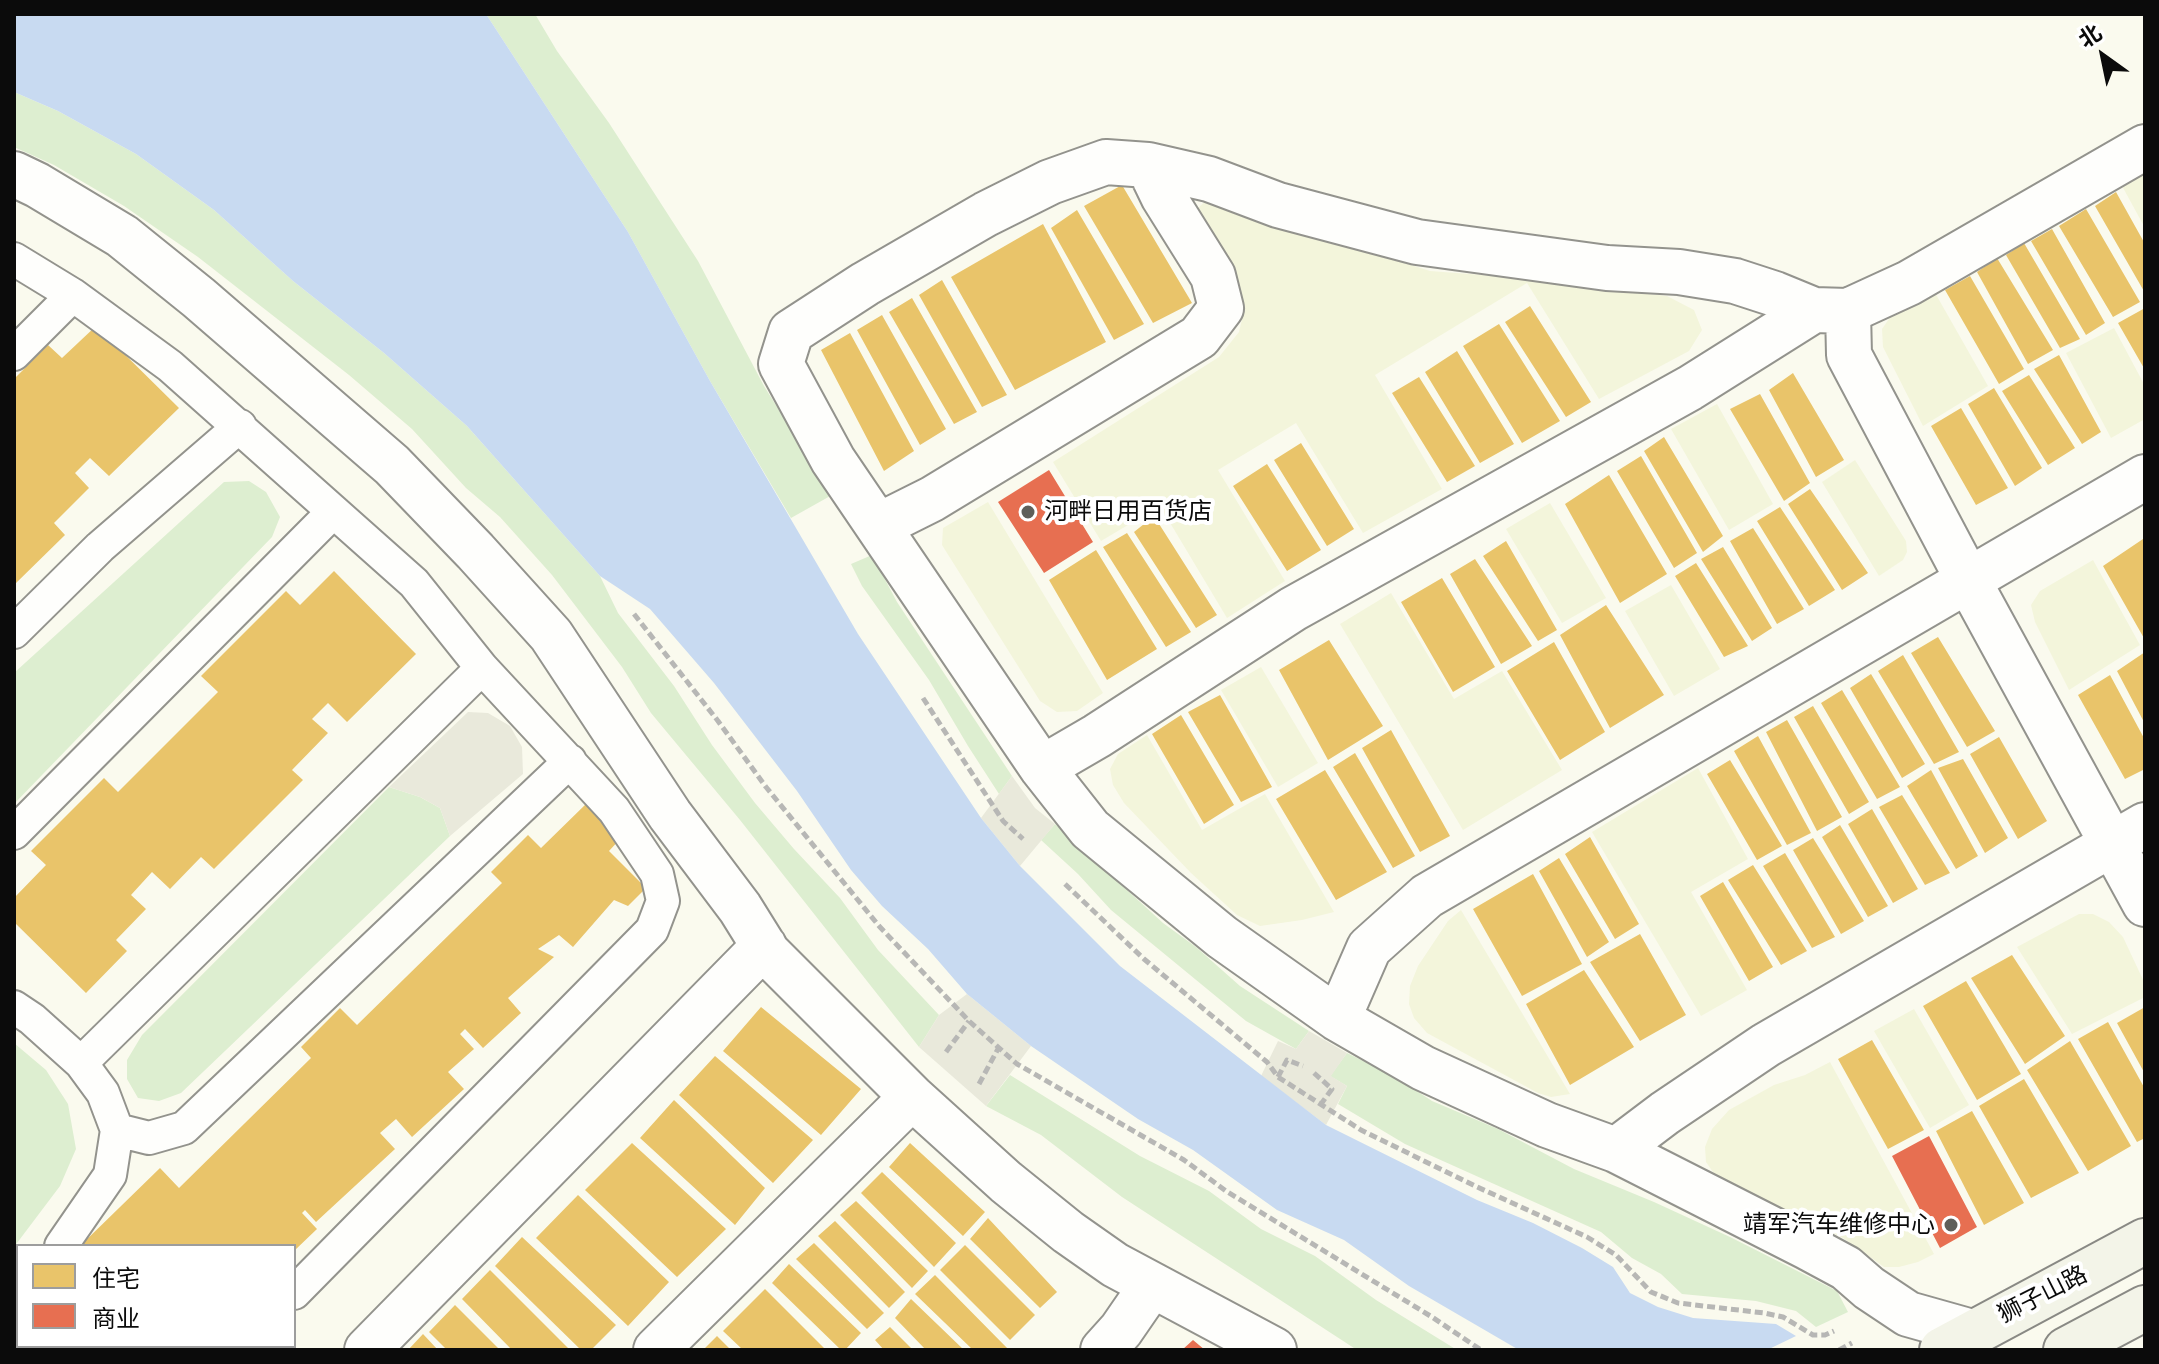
<!DOCTYPE html>
<meta charset="utf-8">
<style>
body{margin:0}
#map{position:relative;width:2159px;height:1364px;overflow:hidden;background:#fafaee;font-family:Lora,"Noto Sans SC",serif}
canvas{display:block}
.frame{position:absolute;inset:0;border:16px solid #0b0b0b;pointer-events:none}
.legend{position:absolute;left:16px;top:1244px;width:280px;height:104px;box-sizing:border-box;background:#fff;border:2px solid #9d9d9d;margin:0;padding:10px 14px;list-style:none;font-size:24px;color:#0b0b0b}
.legend li{display:flex;align-items:center;gap:16px;height:40px}
.legend b{width:40px;border:2px solid #9d9d9d}
.north{position:absolute;left:2063px;top:16px;width:80px;height:80px;-webkit-text-stroke:6px #fff;paint-order:stroke;rotate:327deg;font-size:22px;font-weight:700;line-height:32px;text-align:center;color:#0b0b0b}
.north::after{content:'';display:block;margin:auto;width:28px;height:36px;background:#0b0b0b;clip-path:polygon(50% 0,100% 100%,50% 72%,0 100%)}
</style>
<div id="map">
<canvas width="2159" height="1364"></canvas>
<div class="frame"></div>
<ul class="legend">
<li><b style="height:22px;background:#e9c46a"></b>住宅</li>
<li><b style="height:22px;background:#e76f51"></b>商业</li>
</ul>
<div class="north">北</div>
</div>
<script>
const ctx = document.querySelector('canvas').getContext('2d');
ctx.lineJoin = 'round';
function fill(path, color) {
  ctx.fillStyle = color;
  ctx.fill(path, 'evenodd');
}
function poly(rows) {
  const path = new Path2D();
  for (const r of rows) {
    path.moveTo(r[0], r[1]);
    for (let i = 2; i < r.length; i += 2) path.lineTo(r[i], r[i + 1]);
  }
  return path;
}
function strokePath(path, color, width, dash) {
  ctx.strokeStyle = color;
  ctx.lineWidth = width;
  ctx.lineCap = dash ? 'butt' : 'round';
  ctx.setLineDash(dash || []);
  ctx.stroke(path);
}
function label(font, color, halo, rows, align = 'center') {
  ctx.font = font + ' Lora,"Noto Sans SC",serif';
  ctx.lineWidth = 8;
  ctx.setLineDash([]);
  ctx.textBaseline = 'middle';
  ctx.strokeStyle = halo;
  ctx.fillStyle = color;
  for (const [text, x, y, turn = 0] of rows) {
    ctx.save();
    ctx.translate(x, y);
    ctx.rotate((+turn || 0) * Math.PI / 180);
    ctx.textAlign = isNaN(turn) ? turn : align;
    if (halo) ctx.strokeText(text, 0, 0);
    ctx.fillText(text, 0, 0);
    ctx.restore();
  }
}
const farmland = poly([
 [2145,171,2145,228,2121,184],
 [1207,200,1430,271,1510,277,1667,296,1694,310,1702,330,1689,351,1599,399,1527,283,1375,375,1442,489,1363,533,1296,423,1218,470,1285,581,1227,618,1160,506,1101,541,1053,462,1219,357,1239,332,1245,306,1237,289,1191,214],
 [1934,291,1988,386,1923,426,1883,347,1882,329,1891,316],
 [2114,328,2145,386,2145,419,2111,438,2066,353],
 [1717,404,1773,504,1729,530,1671,429],
 [1855,460,1906,541,1907,552,1903,560,1879,576,1822,482],
 [988,502,1103,693,1077,711,1057,712,1040,701,942,545,943,528],
 [1550,503,1606,598,1562,623,1506,529],
 [2093,560,2140,645,2069,690,2035,622,2031,605,2040,591],
 [1671,585,1720,669,1674,696,1625,611],
 [1391,593,1454,699,1502,671,1562,770,1463,830,1340,624],
 [1261,667,1318,763,1278,787,1221,690],
 [1147,735,1202,830,1265,794,1334,912,1302,920,1260,926,1237,915,1191,873,1124,803,1113,785,1110,769,1118,754],
 [1698,768,1748,859,1691,892,1747,990,1701,1016,1592,832],
 [1461,910,1570,1094,1551,1097,1538,1093,1427,1033,1414,1018,1409,1004,1410,986,1418,966,1448,921],
 [2079,914,2093,914,2109,922,2123,937,2145,984,2145,997,2072,1034,2017,947],
 [1914,1009,1969,1105,1930,1128,1874,1031],
 [1830,1062,1934,1254,1918,1262,1899,1267,1884,1267,1843,1238,1715,1175,1706,1162,1705,1147,1712,1129,1729,1110,1774,1085,1805,1075]
]);
const green = poly([
 [486,14,535,14,557,51,609,123,698,261,764,386,832,495,791,518,710,381,628,232],
 [14,92,58,111,136,154,214,210,293,281,384,353,467,426,600,576,618,613,674,686,712,745,755,803,794,849,840,898,878,950,939,1015,919,1047,740,820,651,713,622,667,552,575,500,517,466,488,412,429,349,375,198,257,124,206,54,165,14,147],
 [249,481,266,492,280,517,272,537,14,804,14,673,224,482],
 [872,555,897,602,1012,776,999,794,968,746,929,680,862,586,851,564],
 [389,787,420,797,440,808,450,836,181,1093,159,1101,138,1098,127,1079,127,1060,142,1035],
 [1055,824,1163,923,1196,947,1240,986,1309,1031,1296,1049,1246,1021,1111,910,1078,874,1041,840],
 [14,1043,46,1070,68,1104,76,1149,60,1186,14,1247],
 [1347,1053,1394,1076,1432,1101,1498,1129,1574,1169,1654,1202,1730,1237,1837,1291,1848,1312,1816,1327,1796,1311,1756,1301,1682,1294,1661,1274,1632,1258,1601,1232,1405,1144,1338,1104,1347,1086,1330,1076],
 [1010,1075,1140,1156,1209,1191,1261,1229,1315,1256,1376,1300,1457,1350,1357,1350,1122,1197,1041,1135,986,1106]
]);
const plaza = poly([
 [468,712,488,713,510,726,522,747,523,774,450,836,440,808,420,797,389,787],
 [1012,776,1035,808,1055,824,1020,866,981,818],
 [967,994,1031,1046,986,1106,919,1047,939,1015],
 [1309,1031,1347,1053,1331,1076,1347,1086,1326,1125,1261,1076,1278,1041,1296,1049]
]);
const water = poly([
 [14,14,486,14,628,232,710,381,858,634,981,818,1020,866,1120,966,1326,1125,1477,1200,1533,1223,1582,1248,1613,1267,1630,1293,1658,1307,1693,1318,1776,1324,1796,1336,1767,1350,1519,1350,1409,1286,1344,1240,1277,1210,1193,1150,1138,1119,1031,1046,967,994,928,949,882,906,851,870,797,791,714,683,650,609,600,576,467,426,384,353,293,281,214,210,136,154,58,111,14,92]
]);
const homes = poly([
 [1122,185,1192,303,1153,323,1084,206],
 [2116,192,2145,244,2145,293,2095,206],
 [2086,209,2140,302,2113,317,2059,226],
 [1077,210,1144,324,1114,340,1051,228],
 [1043,224,1106,342,1015,390,951,277],
 [2052,229,2105,323,2086,335,2031,241],
 [2024,243,2080,339,2060,348,2006,255],
 [1997,258,2053,350,2028,364,1977,272],
 [1970,276,2024,369,1999,384,1945,290],
 [942,280,1007,395,982,407,919,295],
 [912,298,977,412,954,424,889,312],
 [1530,306,1591,402,1566,417,1505,322],
 [2145,308,2145,370,2118,323],
 [882,315,946,429,920,445,857,330],
 [1499,324,1560,421,1522,443,1463,346],
 [96,326,179,408,109,476,90,458,75,473,89,488,54,523,65,535,14,585,14,379,48,345,62,358],
 [850,333,914,451,884,471,821,350],
 [1457,351,1514,444,1480,463,1425,372],
 [2059,355,2101,432,2082,444,2034,369],
 [1793,373,1844,460,1816,477,1769,390],
 [2029,375,2075,448,2048,465,2002,391],
 [1419,377,1475,466,1447,482,1392,393],
 [1994,388,2042,468,2015,486,1968,404],
 [1760,394,1810,483,1784,501,1730,409],
 [1961,408,2008,488,1976,505,1931,426],
 [1664,437,1723,536,1703,552,1644,451],
 [1301,443,1354,529,1327,546,1274,460],
 [1641,456,1697,553,1674,568,1617,471],
 [1267,464,1321,550,1287,571,1233,486],
 [1609,475,1667,574,1620,603,1565,504],
 [1810,489,1868,573,1842,590,1788,504],
 [1780,507,1835,590,1809,606,1757,521],
 [1154,516,1217,615,1196,628,1134,532],
 [1753,528,1804,609,1777,624,1730,541],
 [1127,533,1191,632,1166,647,1103,547],
 [2143,539,2145,542,2145,640,2103,566],
 [1506,541,1557,630,1538,641,1483,556],
 [1723,547,1772,628,1752,641,1701,559],
 [1096,550,1157,649,1107,680,1049,580],
 [1475,559,1532,646,1501,664,1450,574],
 [1696,563,1748,646,1724,657,1675,576],
 [334,571,416,654,347,722,328,703,312,719,328,733,292,770,303,780,214,869,201,857,170,889,152,872,131,895,146,909,116,940,127,951,86,993,14,922,14,898,46,865,31,851,104,778,118,792,218,692,201,676,286,591,300,605],
 [1442,578,1495,667,1453,692,1401,602],
 [1606,605,1664,695,1610,728,1560,635],
 [1938,637,1995,731,1967,747,1911,653],
 [1329,640,1383,726,1328,760,1279,670],
 [1554,642,1605,732,1560,760,1507,671],
 [2145,652,2145,724,2117,671],
 [1903,655,1959,752,1934,764,1878,671],
 [1871,674,1925,764,1902,778,1850,688],
 [2110,675,2145,740,2145,769,2125,779,2078,695],
 [1842,690,1900,787,1877,799,1821,703],
 [1220,695,1272,787,1241,802,1188,712],
 [1813,706,1869,802,1849,814,1794,717],
 [1181,715,1234,805,1204,824,1152,734],
 [1787,720,1842,817,1817,831,1766,732],
 [1391,730,1450,836,1420,852,1362,748],
 [1758,736,1811,833,1787,845,1734,751],
 [1999,737,2047,821,2018,839,1970,754],
 [1355,753,1415,856,1393,868,1333,767],
 [1963,759,2008,838,1985,853,1938,768],
 [1730,760,1782,846,1757,860,1707,774],
 [1325,770,1387,872,1336,900,1276,799],
 [1931,770,1978,856,1956,869,1907,786],
 [1902,795,1950,873,1925,885,1879,807],
 [587,803,621,838,609,851,646,888,628,906,614,900,573,947,559,935,538,949,554,957,508,998,521,1013,483,1048,465,1029,460,1034,474,1049,448,1072,464,1089,412,1137,396,1119,380,1133,395,1149,316,1222,305,1210,302,1213,317,1229,294,1251,294,1246,80,1246,160,1168,179,1188,311,1058,301,1047,340,1008,357,1025,502,883,491,872,528,835,541,848],
 [1872,809,1918,889,1893,903,1848,824],
 [1840,825,1888,906,1868,917,1822,837],
 [1590,837,1639,924,1615,939,1565,854],
 [1813,838,1864,921,1841,934,1793,850],
 [1785,853,1835,937,1812,948,1763,866],
 [1559,858,1609,942,1587,957,1539,871],
 [1753,865,1807,951,1781,965,1728,880],
 [1533,874,1582,964,1522,996,1473,909],
 [1723,882,1773,967,1749,981,1700,896],
 [1640,934,1686,1015,1640,1041,1590,962],
 [2012,955,2065,1036,2025,1064,1971,978],
 [1584,970,1634,1047,1570,1085,1526,1004],
 [1966,981,2021,1074,1977,1100,1923,1006],
 [761,1007,861,1089,821,1135,723,1051],
 [2145,1007,2145,1074,2117,1023],
 [2108,1022,2145,1089,2145,1138,2137,1142,2078,1039],
 [1872,1040,1924,1130,1888,1149,1838,1059],
 [2070,1041,2131,1146,2088,1171,2027,1070],
 [715,1056,813,1140,773,1183,679,1095],
 [2024,1079,2079,1173,2031,1198,1979,1106],
 [674,1100,765,1188,735,1225,640,1138],
 [1972,1111,2024,1203,1984,1225,1936,1131],
 [632,1143,726,1229,677,1277,585,1190],
 [910,1143,985,1212,963,1236,889,1167],
 [882,1172,956,1243,934,1267,861,1193],
 [578,1195,669,1282,628,1326,536,1238],
 [856,1201,928,1271,912,1288,840,1215],
 [988,1218,1057,1292,1040,1308,970,1239],
 [835,1221,905,1292,889,1308,818,1236],
 [522,1237,616,1325,591,1350,581,1350,495,1266],
 [814,1243,884,1313,867,1329,796,1259],
 [965,1245,1035,1315,1010,1340,940,1270],
 [789,1264,861,1333,845,1350,841,1350,772,1283],
 [490,1270,570,1350,512,1350,462,1299],
 [935,1275,1009,1350,973,1350,915,1294],
 [765,1289,826,1350,743,1350,723,1331],
 [911,1299,964,1350,926,1350,895,1318],
 [455,1305,500,1350,447,1350,429,1332],
 [890,1327,913,1350,884,1350,875,1340],
 [423,1334,438,1350,408,1350],
 [717,1336,731,1350,703,1350],
 [52,1346,164,1346,160,1350,56,1350]
]);
const shops = poly([
 [1049,470,1093,542,1044,573,998,502],
 [1929,1136,1977,1227,1940,1248,1892,1156],
 [1193,1340,1205,1350,1182,1350]
]);
const path = poly([
 [634,614,718,721,766,787,879,926,969,1021,1017,1064,1184,1160,1226,1191,1432,1317,1481,1350],
 [923,698,1003,821,1023,839],
 [1065,884,1144,959,1267,1062,1278,1077,1361,1130,1475,1186,1587,1237,1616,1255,1651,1292,1678,1303,1764,1313,1783,1317,1813,1335,1825,1335,1834,1331],
 [946,1052,969,1021],
 [1314,1073,1332,1089,1321,1104],
 [1278,1077,1287,1060,1303,1066],
 [979,1084,999,1047],
 [1839,1350,1852,1343]
]);
const lane = poly([
 [14,259,73,295,170,366,414,583,482,668,614,810,657,874,663,901,652,930,294,1293],
 [14,354,73,295],
 [14,632,100,547,240,426],
 [14,833,333,512],
 [14,1007,32,1019,81,1063,103,1093,117,1130,110,1175,61,1246],
 [81,1063,482,668],
 [117,1130,149,1138,184,1128,570,761],
 [14,1320,18,1314],
 [237,1350,241,1346]
]);
const street = poly([
 [14,174,37,185,122,236,199,298,392,465,475,551,551,635,670,815,740,908,768,953,912,1097,1006,1182,1068,1232,1115,1265,1274,1350],
 [1848,311,1849,355,1968,580,2145,904],
 [878,526,932,499,1199,337,1221,308,1213,276,1163,196,1148,165],
 [1042,768,1097,736,1293,609,1690,388,1814,310],
 [1338,1019,1369,948,1427,896,2145,477],
 [1616,1150,1665,1113,1766,1045,2145,825],
 [1972,1332,1908,1314,1869,1288,1846,1268,1807,1247,1616,1150,1547,1125,1423,1068,1338,1019,1222,937,1090,829,1042,768,833,460,781,364,791,332,865,284,986,214,1050,182,1106,162,1148,165,1209,179,1278,205,1417,242,1607,268,1679,272,1735,281,1775,294,1814,310,1848,311,1909,283,2145,147],
 [367,1350,764,946],
 [656,1350,912,1097],
 [1103,1350,1121,1330,1152,1285]
]);
const secondary = poly([
 [1942,1350,2145,1241],
 [2066,1350,2145,1308]
]);
const markers = [
 [1028,512,8,"#5f5f5a"],
 [1951,1225,8,"#5f5f5a"]
];
const poiNames = [
 ["河畔日用百货店",1044,512],
 ["靖军汽车维修中心",1935,1225,"right"]
];
const streetNames = [
 ["狮子山路",2043,1295,-27]
];
fill(farmland, '#f3f5db');
fill(green, '#ddeed0');
fill(plaza, '#e9e9db');
fill(water, '#c8daf1');
fill(homes, '#e9c46a');
fill(shops, '#e76f51');
strokePath(lane, '#93938d', 36);
strokePath(street, '#93938d', 48);
strokePath(secondary, '#898984', 48);
strokePath(path, '#b7b7b5', 5, [8, 4]);
strokePath(lane, '#fefefc', 32);
strokePath(street, '#fefefc', 44);
strokePath(secondary, '#f3f4e8', 44);
for (const [x, y, r, color] of markers) {
  const dot = new Path2D();
  dot.arc(x, y, r, 0, 2 * Math.PI);
  ctx.fillStyle = color;
  ctx.fill(dot);
  strokePath(dot, '#fff', 3);
}
label('24px', '#0b0b0b', '#fff', poiNames, 'left');
label('24px', '#0b0b0b', '#fff', streetNames);
</script>
